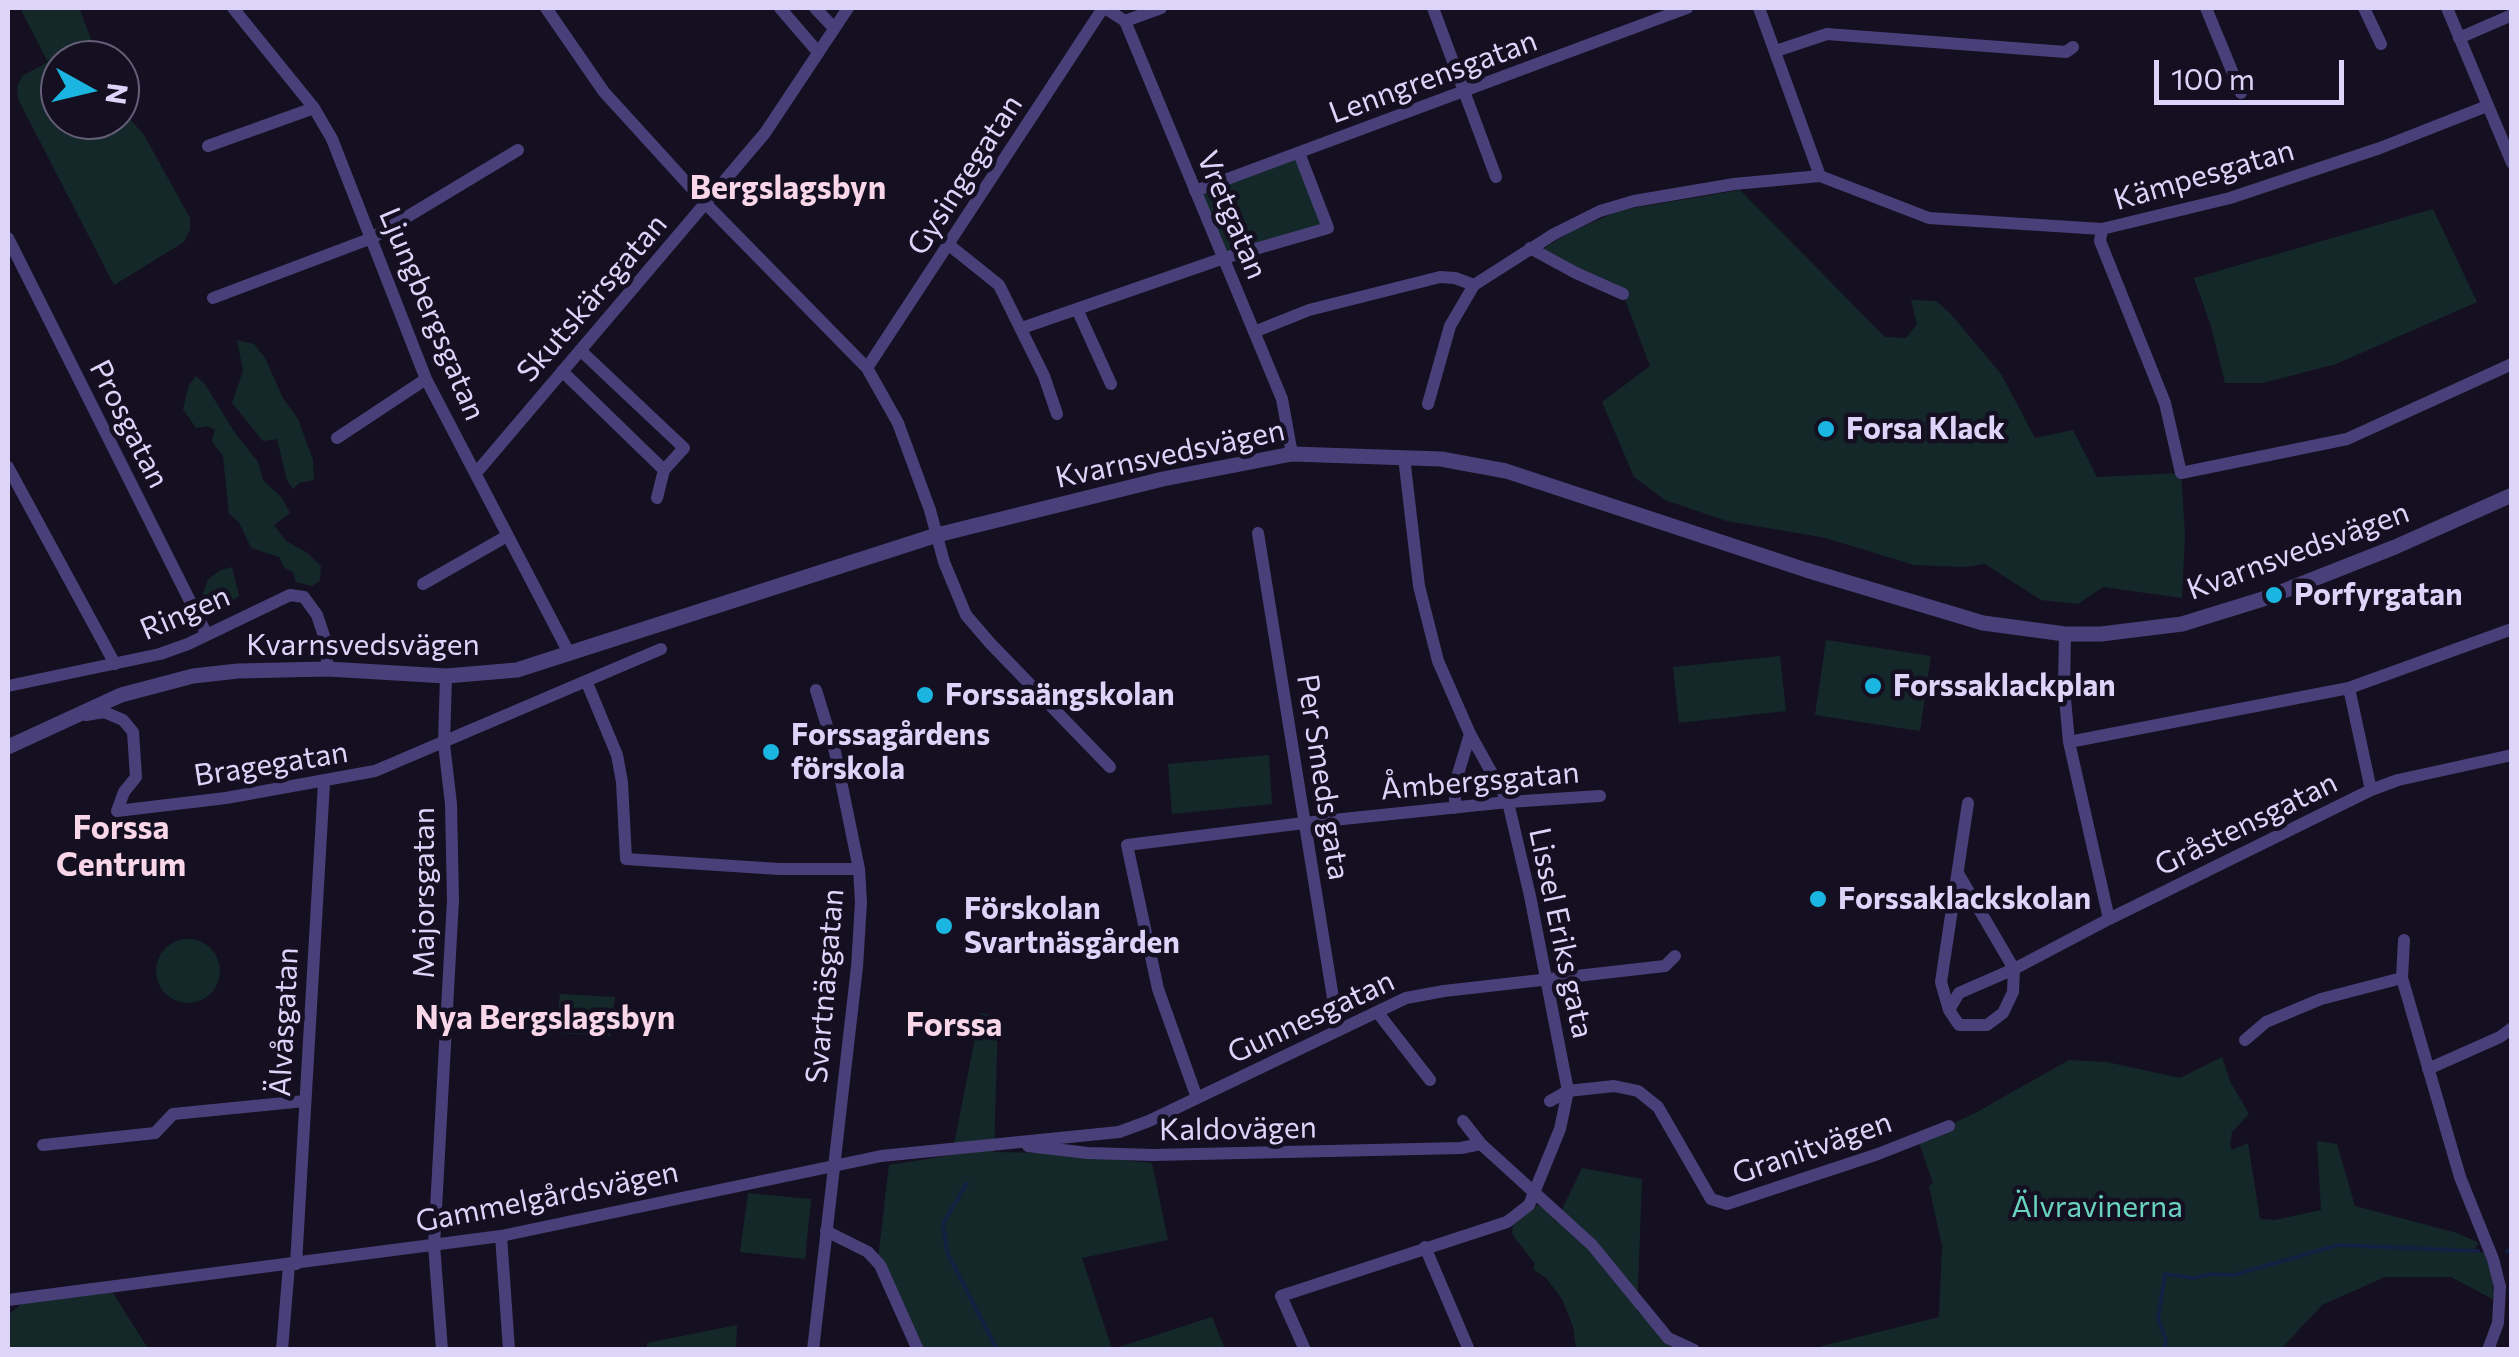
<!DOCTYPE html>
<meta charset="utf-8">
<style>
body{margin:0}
#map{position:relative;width:2519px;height:1357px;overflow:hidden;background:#151021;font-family:Commissioner,sans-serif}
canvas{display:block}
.frame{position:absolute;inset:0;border:10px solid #ddd4fa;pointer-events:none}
.north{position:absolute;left:40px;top:40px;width:100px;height:100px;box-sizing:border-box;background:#151021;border:2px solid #655e78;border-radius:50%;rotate:98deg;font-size:28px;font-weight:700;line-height:40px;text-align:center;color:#ddd4fa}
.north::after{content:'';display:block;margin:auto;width:35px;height:45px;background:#1ab6e1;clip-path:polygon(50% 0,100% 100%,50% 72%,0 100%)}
.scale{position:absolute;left:2154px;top:60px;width:190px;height:45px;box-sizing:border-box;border:5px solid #ddd4fa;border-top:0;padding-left:12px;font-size:30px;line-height:35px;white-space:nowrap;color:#ddd4fa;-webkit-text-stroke:8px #151021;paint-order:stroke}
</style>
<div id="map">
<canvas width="2519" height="1357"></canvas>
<div class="frame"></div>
<div class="north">N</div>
<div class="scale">100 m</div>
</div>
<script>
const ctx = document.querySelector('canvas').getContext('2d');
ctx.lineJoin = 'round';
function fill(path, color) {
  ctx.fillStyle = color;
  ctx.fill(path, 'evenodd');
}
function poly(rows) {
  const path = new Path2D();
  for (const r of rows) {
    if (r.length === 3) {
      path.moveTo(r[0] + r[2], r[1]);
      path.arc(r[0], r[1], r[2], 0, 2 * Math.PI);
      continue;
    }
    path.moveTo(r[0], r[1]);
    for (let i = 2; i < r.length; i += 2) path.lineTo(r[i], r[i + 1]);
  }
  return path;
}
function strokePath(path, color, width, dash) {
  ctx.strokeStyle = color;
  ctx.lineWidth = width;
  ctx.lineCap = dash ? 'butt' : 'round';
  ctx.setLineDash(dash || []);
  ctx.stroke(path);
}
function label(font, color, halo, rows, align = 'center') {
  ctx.font = font + ' Commissioner,sans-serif';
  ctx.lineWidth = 9;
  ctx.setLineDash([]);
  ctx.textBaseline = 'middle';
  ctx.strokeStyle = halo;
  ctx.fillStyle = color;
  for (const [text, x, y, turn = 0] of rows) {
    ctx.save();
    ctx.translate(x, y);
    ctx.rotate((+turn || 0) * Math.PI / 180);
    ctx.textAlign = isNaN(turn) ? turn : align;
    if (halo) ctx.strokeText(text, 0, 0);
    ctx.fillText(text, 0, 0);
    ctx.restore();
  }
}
const green = poly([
 [20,8,79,8,99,60,60,60,60,120,120,120,120,108,144,135,190,218,190,229,184,242,114,285,18,99,17,87,22,76,48,62],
 [1299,153,1328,228,1224,258,1195,191],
 [1740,190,1885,337,1906,338,1917,324,1911,300,1936,301,1950,313,2001,374,2035,438,2073,430,2097,477,2181,473,2185,535,2182,598,2103,587,2078,604,2041,600,1985,564,1964,567,1914,565,1826,538,1727,521,1665,500,1634,477,1602,402,1650,366,1623,294,1543,249,1570,232,1621,210],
 [2433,209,2477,302,2336,364,2263,383,2225,383,2211,326,2194,278],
 [237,340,254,344,265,358,283,398,298,419,313,460,314,480,299,483,293,489,287,480,277,439,263,441,232,403,243,371],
 [196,376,205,384,235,433,258,462,263,480,282,498,290,513,274,525,286,541,306,552,321,566,320,581,312,586,296,582,293,572,285,568,279,557,251,548,239,522,229,514,223,456,212,441,215,430,207,426,196,428,183,409,189,385],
 [232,567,239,596,216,610,203,612,198,608,208,579,221,570],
 [1826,640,1931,656,1920,731,1815,715],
 [1780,656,1786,711,1679,723,1673,667],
 [1269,755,1272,804,1172,814,1168,764],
 [188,971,32],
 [560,994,615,997,610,1036,556,1033],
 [980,1013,998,1016,994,1152,1047,1153,1152,1163,1168,1240,1082,1258,1112,1349,919,1349,878,1258,889,1165,952,1155],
 [2222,1057,2230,1081,2249,1114,2232,1132,2230,1144,2232,1150,2248,1143,2260,1219,2275,1220,2321,1210,2317,1141,2337,1144,2355,1206,2457,1233,2479,1243,2474,1250,2487,1254,2496,1301,2451,1277,2385,1277,2322,1305,2281,1349,1820,1350,1822,1346,1939,1317,1942,1246,1929,1186,1933,1183,1918,1140,1977,1112,2069,1060,2107,1062,2180,1078],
 [1582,1168,1642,1179,1637,1312,1696,1349,1576,1349,1573,1327,1562,1299,1546,1278,1533,1269,1535,1264,1512,1234,1513,1223,1537,1205,1548,1210,1556,1222],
 [748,1193,811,1199,805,1259,740,1252],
 [99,1293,113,1293,147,1347,8,1350,8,1315,25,1301],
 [1212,1317,1225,1349,1113,1349],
 [737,1325,736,1349,647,1349,647,1343]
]);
const stream = poly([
 [967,1183,943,1224,947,1252,997,1350],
 [2507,1251,2512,1250],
 [2164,1350,2166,1340,2158,1319,2165,1274,2193,1278,2212,1274,2234,1275,2338,1245,2478,1251]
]);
const minor = poly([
 [233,8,314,108,332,139,426,379,569,653],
 [546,8,604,92,707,205,867,368,898,423,930,510,944,562,966,615,990,643,1110,767],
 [780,8,817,51],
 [815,8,834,28],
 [1105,8,1125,21,1282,399,1292,454],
 [1433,8,1496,177],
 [1759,8,1820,176],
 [2206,8,2241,93],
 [2364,8,2381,44],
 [2447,8,2512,163],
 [1125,21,1161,8],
 [2459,38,2512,15],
 [1776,51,1827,34,2066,52,2073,47],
 [208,146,314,108],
 [1195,191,1687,8],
 [2102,229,2100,241,2165,403,2181,473,2347,439,2512,364],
 [8,238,206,633],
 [949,245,999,285,1044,376,1057,414],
 [1530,248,1576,273,1623,294],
 [213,298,372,238,518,150],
 [1077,309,1111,384],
 [1022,328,1224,258,1328,228,1299,153],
 [1254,332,1309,310,1440,277,1455,278,1474,285],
 [867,368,1103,8],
 [562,371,664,470,684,448,580,350],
 [1428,404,1450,326,1474,285,1554,234,1600,211,1634,201,1734,184,1820,176,1929,218,2102,229,2230,198,2380,148,2487,106],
 [337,438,426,379],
 [1404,457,1419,586,1438,661,1470,734,1508,802,1530,896,1568,1091,1550,1101],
 [8,467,115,664],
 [476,473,765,133,848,8],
 [657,498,664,470],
 [1258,533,1338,1029],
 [423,584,507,536],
 [2065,634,2064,688,2069,742,2109,919],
 [587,683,617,755,622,782,626,859,779,869,859,869],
 [8,686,160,654,188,644,290,595,304,597,317,615,324,636,328,669],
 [2349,688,2371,790],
 [86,715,104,712,123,720,133,732,136,777,124,792,117,811,226,798,375,771,661,649],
 [2069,742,2349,688,2512,629],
 [1455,808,1455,784,1470,734],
 [1959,875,2014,969],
 [2404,940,2402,978,2460,1177,2493,1259,2500,1287,2498,1323,2488,1350],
 [2014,969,2013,992,2003,1013,1987,1025,1959,1025,1949,1010,1959,993,2014,969,2109,919,2371,790,2398,780,2512,755],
 [1949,1010,1941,982,1968,803],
 [1378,1013,1430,1080],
 [2245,1040,2266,1022,2321,999,2402,978],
 [2428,1069,2500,1037,2512,1028],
 [1197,1098,1158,989,1127,845,1304,823,1508,802,1600,796],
 [1463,1121,1481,1144],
 [43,1145,155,1133,173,1114,305,1101],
 [1028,1146,1088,1153,1153,1155,1461,1148,1481,1144,1592,1245,1668,1338,1694,1350],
 [826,1231,868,1252,880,1265,918,1350],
 [501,1236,509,1350],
 [1425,1247,1469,1350],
 [296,1264,324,783],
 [8,1300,501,1236,881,1156,1119,1132,1149,1121,1406,998,1444,991,1665,966,1675,956],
 [282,1350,289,1265],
 [442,1350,434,1245,453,900,451,804,444,744,446,676],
 [813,1350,857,967,861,902,859,869,835,752,816,690],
 [1305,1350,1281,1296,1507,1222,1529,1205,1560,1129,1568,1091,1614,1086,1638,1091,1658,1107,1711,1199,1727,1204,1878,1154,1949,1126]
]);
const tertiary = poly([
 [8,747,121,695,193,676,238,671,328,669,446,676,517,670,937,535,1163,479,1292,454,1441,459,1506,471,1806,570,1983,623,2065,634,2101,634,2182,624,2263,599,2395,547,2512,495]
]);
const markers = [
 [1826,429,10,"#1ab6e1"],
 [2274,595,10,"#1ab6e1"],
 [1873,686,10,"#1ab6e1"],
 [925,695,10,"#1ab6e1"],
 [771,752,10,"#1ab6e1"],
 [1818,899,10,"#1ab6e1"],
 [944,926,10,"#1ab6e1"]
];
const streetNames = [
 ["Lenngrensgatan",1433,77,-20],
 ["Gysingegatan",965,175,-57],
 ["Kämpesgatan",2204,175,-16],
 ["Vretgatan",1232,215,67],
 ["Skutskärsgatan",592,298,-49],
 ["Ljungbergsgatan",432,314,67],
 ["Prosgatan",129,424,63],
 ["Kvarnsvedsvägen",1170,454,-12],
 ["Kvarnsvedsvägen",2298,551,-20],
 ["Ringen",185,613,-23],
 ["Kvarnsvedsvägen",363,645],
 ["Bragegatan",271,764,-9],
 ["Per Smeds gata",1323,777,81],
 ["Åmbergsgatan",1480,781,-5],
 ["Gråstensgatan",2246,824,-26],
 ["Majorsgatan",424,893,-90],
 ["Lissel Eriks gata",1561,933,78],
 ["Svartnäsgatan",825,986,-85],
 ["Gunnesgatan",1311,1017,-25],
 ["Älvåsgatan",284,1022,-87],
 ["Kaldovägen",1238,1129,-1],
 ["Granitvägen",1812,1148,-19],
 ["Gammelgårdsvägen",547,1197,-11]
];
const poiNames = [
 ["Forsa Klack",1846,429],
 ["Porfyrgatan",2294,595],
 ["Forssaklackplan",1893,686],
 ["Forssaängskolan",945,695],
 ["Forssagårdens",791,735],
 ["förskola",791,769],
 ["Forssaklackskolan",1838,899],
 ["Förskolan",964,909],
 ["Svartnäsgården",964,943]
];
const parkNames = [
 ["Älvravinerna",2097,1207]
];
const neighbourhoodNames = [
 ["Bergslagsbyn",788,188],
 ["Forssa",121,828],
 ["Centrum",121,865],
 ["Nya Bergslagsbyn",545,1018],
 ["Forssa",954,1025]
];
fill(green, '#14282a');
strokePath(stream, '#132041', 4);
strokePath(minor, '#49407a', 12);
strokePath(tertiary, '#49407a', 15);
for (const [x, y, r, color] of markers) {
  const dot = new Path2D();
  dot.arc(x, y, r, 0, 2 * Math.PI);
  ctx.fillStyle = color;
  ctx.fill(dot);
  strokePath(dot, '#151021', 4);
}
label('30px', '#ddd4fa', '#151021', streetNames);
label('bold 30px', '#ddd4fa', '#151021', poiNames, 'left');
label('30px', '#69d2c3', '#151021', parkNames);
label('bold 32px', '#fad6e9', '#151021', neighbourhoodNames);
</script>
